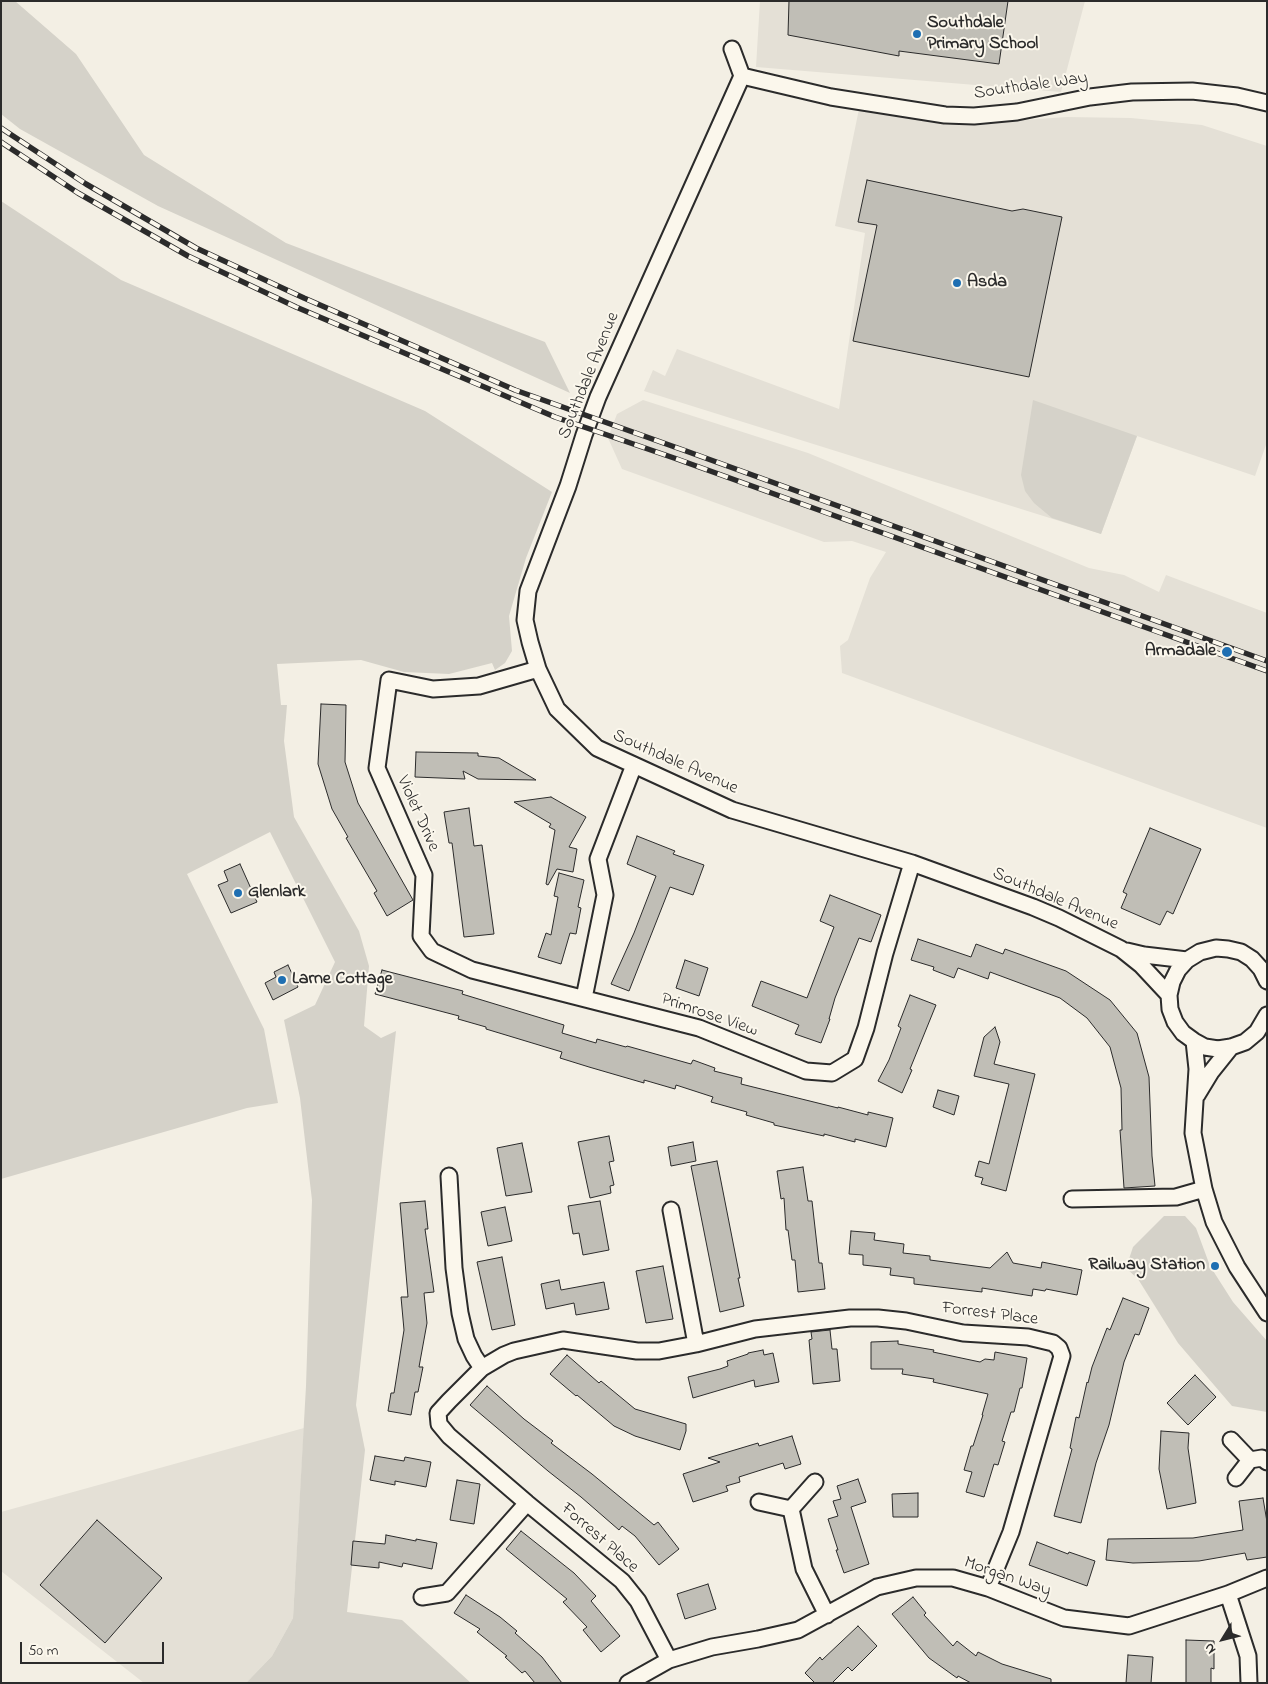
<!DOCTYPE html>
<style>
body{margin:0}
#map{position:relative;width:1268px;height:1684px;overflow:hidden;background:#f3efe4;font-family:"Indie Flower",sans-serif}
canvas{display:block}
.frame{position:absolute;inset:0;border:2px solid #2b2b2b;pointer-events:none}
.north{position:absolute;left:1198px;top:1614px;width:50px;height:50px;-webkit-text-stroke:4px #fbf7ec;paint-order:stroke;rotate:234deg;font-size:14px;font-weight:700;line-height:20px;text-align:center;color:#2b2b2b}
.north::after{content:'';display:block;margin:auto;width:18px;height:22px;background:#2b2b2b;clip-path:polygon(50% 0,100% 100%,50% 72%,0 100%)}
.scale{position:absolute;left:20px;top:1642px;width:144px;height:22px;box-sizing:border-box;border:2px solid #2b2b2b;border-top:0;padding-left:6px;font-size:15px;line-height:18px;white-space:nowrap;color:#2b2b2b;-webkit-text-stroke:4px #fbf7ec;paint-order:stroke}
</style>
<div id="map">
<canvas width="1268" height="1684"></canvas>
<div class="frame"></div>
<div class="north">N</div>
<div class="scale">50 m</div>
</div>
<script>
const ctx = document.querySelector('canvas').getContext('2d');
ctx.lineJoin = 'round';
function fill(path, color) {
  ctx.fillStyle = color;
  ctx.fill(path, 'evenodd');
}
function poly(rows) {
  const path = new Path2D();
  for (const r of rows) {
    path.moveTo(r[0], r[1]);
    for (let i = 2; i < r.length; i += 2) path.lineTo(r[i], r[i + 1]);
  }
  return path;
}
function strokePath(path, color, width, dash) {
  ctx.strokeStyle = color;
  ctx.lineWidth = width;
  ctx.lineCap = dash ? 'butt' : 'round';
  ctx.setLineDash(dash || []);
  ctx.stroke(path);
}
function label(font, color, halo, rows, align = 'center') {
  ctx.font = font + ' "Indie Flower",sans-serif';
  ctx.lineWidth = 4;
  ctx.setLineDash([]);
  ctx.textBaseline = 'middle';
  ctx.strokeStyle = halo;
  ctx.fillStyle = color;
  for (const [text, x, y, turn = 0] of rows) {
    ctx.save();
    ctx.translate(x, y);
    ctx.rotate((+turn || 0) * Math.PI / 180);
    ctx.textAlign = isNaN(turn) ? turn : align;
    if (halo) ctx.strokeText(text, 0, 0);
    ctx.fillText(text, 0, 0);
    ctx.restore();
  }
}
const built = poly([
 [760,1,1085,1,1061,92,756,67],
 [859,109,947,125,1067,117,1131,118,1202,125,1267,146,1267,442,1255,476,1137,436,1101,534,644,391,653,370,665,376,677,349,839,409,865,233,835,226],
 [643,400,808,453,1089,568,1124,575,1159,592,1166,575,1267,613,1267,828,842,673,840,646,848,640,870,578,886,552,852,541,824,542,622,469,608,438,617,414],
 [304,1428,293,1618,272,1656,246,1683,144,1683,1,1571,1,1512]
]);
const green = poly([
 [1,1,15,1,76,54,144,155,286,243,545,342,570,393,158,206,20,129,1,114],
 [1,201,121,280,425,411,552,492,526,558,509,616,512,651,505,663,495,670,492,663,449,674,404,672,361,660,277,664,281,705,287,705,284,741,294,817,359,931,369,966,364,1026,381,1038,396,1031,356,1405,365,1450,347,1612,402,1620,471,1683,246,1683,272,1656,293,1618,306,1386,312,1200,300,1098,284,1020,315,1005,335,962,270,832,187,874,264,1029,278,1103,247,1108,1,1179],
 [1033,400,1137,436,1101,534,1052,518,1034,503,1025,491,1021,475],
 [1164,1216,1185,1216,1196,1228,1210,1266,1233,1302,1267,1341,1267,1412,1232,1406,1178,1343,1138,1279,1126,1268,1133,1247]
]);
const building = poly([
 [789,1,1008,1,999,64,899,51,899,56,788,35,789,1],
 [867,180,1012,211,1023,209,1062,217,1029,377,853,341,877,225,858,222,867,180],
 [321,704,346,705,345,762,358,803,413,900,387,916,374,893,377,891,346,838,348,837,332,809,318,764,321,704],
 [416,752,478,753,478,756,499,758,536,780,478,779,463,771,465,779,415,777,416,752],
 [551,797,586,817,569,847,577,849,573,872,557,869,548,885,546,884,555,830,549,827,551,824,514,802,551,797],
 [469,808,474,846,482,845,494,934,464,937,452,843,449,843,444,812,469,808],
 [1150,828,1201,849,1173,914,1167,911,1160,925,1121,908,1127,894,1123,892,1150,828],
 [637,836,675,851,673,854,704,865,693,895,670,887,629,991,611,984,634,933,656,876,627,864,637,836],
 [240,864,257,902,231,913,218,885,228,881,224,871,240,864],
 [559,873,584,880,578,907,581,908,576,934,570,933,561,964,538,957,546,933,551,935,558,897,554,896,559,873],
 [830,895,881,915,871,942,859,938,835,998,829,1019,830,1019,821,1043,795,1034,799,1025,752,1006,761,981,807,998,834,927,820,921,830,895],
 [918,939,971,957,976,944,1003,954,1005,949,1066,971,1110,1000,1137,1033,1149,1077,1152,1156,1155,1186,1124,1188,1120,1130,1122,1130,1121,1088,1110,1047,1087,1018,1060,998,990,972,988,979,958,968,954,978,933,970,934,967,911,960,918,939],
 [685,960,708,968,699,996,676,988,685,960],
 [288,965,298,987,273,1000,265,983,276,977,274,972,288,965],
 [382,970,463,991,462,994,564,1025,562,1033,596,1043,597,1039,626,1047,627,1046,691,1064,693,1060,715,1068,714,1071,742,1078,741,1084,838,1108,838,1107,868,1115,868,1112,893,1118,886,1147,855,1139,855,1142,824,1134,824,1136,774,1125,774,1123,746,1115,747,1112,711,1102,713,1097,676,1085,675,1089,644,1080,644,1083,589,1067,560,1058,562,1052,486,1029,486,1027,458,1019,459,1016,375,994,382,970],
 [910,995,936,1005,910,1069,912,1070,902,1093,878,1081,889,1060,901,1028,898,1026,910,995],
 [995,1027,1000,1042,994,1064,1035,1074,1006,1191,981,1184,983,1178,975,1176,979,1161,989,1164,1009,1084,974,1076,984,1037,995,1027],
 [938,1090,959,1096,954,1115,933,1107,938,1090],
 [609,1136,614,1161,609,1162,614,1185,610,1186,611,1193,590,1198,578,1142,609,1136],
 [693,1142,696,1161,671,1166,668,1147,693,1142],
 [522,1143,532,1192,506,1196,497,1148,522,1143],
 [717,1161,740,1278,738,1278,744,1306,720,1312,691,1166,717,1161],
 [803,1167,808,1201,812,1201,819,1263,822,1263,825,1289,798,1292,795,1260,792,1260,788,1230,786,1230,784,1198,781,1199,777,1171,803,1167],
 [425,1201,428,1229,425,1229,434,1292,424,1293,427,1323,419,1367,423,1367,418,1392,415,1392,411,1415,388,1411,391,1393,394,1393,404,1330,401,1297,408,1297,400,1203,425,1201],
 [600,1201,609,1250,583,1255,579,1233,573,1234,568,1206,600,1201],
 [505,1207,512,1241,488,1246,481,1212,505,1207],
 [851,1231,875,1233,874,1240,904,1244,903,1253,930,1256,930,1260,990,1268,1007,1252,1013,1263,1041,1268,1042,1262,1082,1270,1077,1295,1046,1289,1045,1291,1033,1289,1032,1296,982,1288,982,1292,914,1284,914,1278,890,1275,891,1268,863,1265,863,1255,849,1254,851,1231],
 [502,1257,515,1325,492,1330,477,1262,502,1257],
 [663,1266,673,1319,646,1323,636,1271,663,1266],
 [559,1280,561,1290,604,1282,609,1309,576,1315,574,1303,546,1309,541,1284,559,1280],
 [1123,1298,1149,1308,1139,1335,1135,1334,1124,1362,1109,1425,1096,1463,1081,1523,1054,1516,1072,1449,1070,1448,1076,1417,1079,1418,1087,1382,1088,1383,1092,1367,1107,1328,1110,1330,1123,1298],
 [830,1330,832,1349,837,1349,840,1381,813,1384,809,1340,812,1339,811,1332,830,1330],
 [898,1341,898,1344,934,1350,933,1352,980,1362,985,1359,994,1360,995,1352,1027,1358,1022,1388,1020,1388,1014,1412,1011,1412,1002,1441,1005,1442,998,1465,994,1464,984,1497,966,1492,972,1472,964,1470,971,1446,973,1446,983,1415,982,1415,988,1394,933,1382,934,1379,902,1374,903,1369,871,1369,871,1342,898,1341],
 [763,1350,764,1355,773,1353,779,1382,755,1387,754,1380,693,1398,688,1377,720,1369,728,1366,727,1361,748,1354,748,1353,763,1350],
 [567,1355,599,1383,601,1381,635,1409,686,1424,686,1431,680,1450,635,1436,614,1426,577,1395,576,1396,550,1374,567,1355],
 [1195,1375,1216,1397,1188,1425,1167,1403,1195,1375],
 [487,1386,524,1419,553,1441,551,1443,592,1474,654,1525,658,1522,679,1549,659,1565,635,1536,622,1526,619,1530,581,1497,548,1471,470,1405,487,1386],
 [1161,1431,1189,1433,1188,1448,1196,1503,1167,1509,1159,1469,1161,1431],
 [792,1436,801,1464,785,1469,783,1463,739,1477,740,1482,726,1486,728,1491,693,1502,683,1474,720,1462,708,1458,758,1443,759,1446,792,1436],
 [375,1456,404,1461,405,1457,431,1462,426,1487,395,1481,395,1485,370,1480,375,1456],
 [858,1479,866,1502,851,1507,869,1564,844,1573,836,1550,838,1550,828,1519,838,1516,833,1501,841,1499,837,1486,858,1479],
 [457,1480,480,1484,474,1524,450,1520,457,1480],
 [918,1493,918,1517,893,1517,892,1494,918,1493],
 [1263,1498,1267,1522,1267,1557,1247,1560,1245,1553,1199,1561,1133,1563,1106,1560,1108,1539,1193,1538,1243,1530,1239,1501,1263,1498],
 [97,1520,162,1578,105,1643,40,1585,97,1520],
 [521,1531,574,1573,596,1596,591,1601,620,1636,601,1652,583,1630,587,1627,563,1602,567,1599,506,1549,521,1531],
 [386,1535,416,1541,416,1539,437,1543,432,1569,403,1563,402,1567,379,1562,379,1568,351,1565,353,1541,385,1544,386,1535],
 [1037,1542,1068,1554,1069,1552,1095,1561,1087,1586,1029,1565,1037,1542],
 [708,1584,716,1609,685,1619,677,1594,708,1584],
 [466,1595,500,1617,517,1631,515,1633,542,1657,562,1683,535,1683,525,1671,522,1673,505,1657,507,1656,477,1632,480,1629,454,1613,466,1595],
 [913,1597,926,1613,924,1615,953,1646,957,1641,976,1656,978,1652,1002,1664,1051,1679,1051,1683,971,1683,958,1676,957,1678,929,1658,892,1614,913,1597],
 [858,1626,877,1646,852,1671,848,1667,832,1683,815,1683,805,1673,820,1657,822,1660,858,1626],
 [1186,1640,1214,1641,1214,1669,1211,1668,1211,1683,1186,1683,1186,1640],
 [1128,1655,1153,1657,1151,1683,1126,1683,1128,1655]
]);
const street = poly([
 [732,49,742,76],
 [742,76,598,397,584,435,568,486,528,591,525,620,530,642,538,669,557,709,597,748,732,810,912,863,1033,907,1059,918,1121,949,1141,965,1169,995],
 [742,76,831,97,945,115,974,116,1017,112,1090,97,1132,92,1192,91,1237,96,1267,103],
 [538,669,479,686,433,689,389,680,377,768,424,875,421,936,432,951,472,970,699,1028,806,1071,832,1073,855,1059,866,1028,885,953,912,863],
 [1127,951,1144,955,1187,960],
 [1267,981,1261,969,1252,959,1241,952,1228,949,1216,948,1200,952,1187,960,1178,970,1172,982,1169,995,1170,1009,1175,1022,1183,1033,1194,1041,1205,1047,1218,1049,1231,1047,1245,1042,1257,1032,1267,1015],
 [584,998,605,895,598,859,634,765],
 [1194,1041,1197,1069,1193,1133,1204,1189,1214,1222,1237,1267,1267,1313],
 [1197,1095,1211,1072,1231,1047],
 [449,1176,454,1268,460,1313,466,1339,474,1356,482,1368],
 [1072,1199,1176,1197,1204,1189],
 [671,1210,696,1344],
 [1231,1440,1250,1460],
 [1236,1478,1250,1460,1262,1458,1267,1462],
 [759,1502,791,1509,815,1482],
 [791,1509,804,1569,827,1615],
 [1228,1594,1248,1656,1249,1683],
 [422,1597,447,1593,527,1503],
 [669,1660,638,1601,622,1581,527,1503,449,1436,439,1424,438,1413,449,1401,482,1368,504,1355,514,1351,563,1340,637,1351,659,1351,696,1344,755,1329,850,1318,878,1318,906,1321,963,1333,1028,1337,1053,1343,1059,1348,1062,1356,1011,1532,988,1588],
 [628,1683,669,1660,712,1647,758,1639,798,1630,877,1587,916,1578,953,1578,988,1588,1064,1618,1129,1626,1228,1594,1267,1578]
]);
const rail = poly([
 [1,128,86,184,196,248,304,298,515,390,686,451,1267,661],
 [1,142,78,193,188,256,296,307,555,417,674,458,1267,671]
]);
const markers = [
 [917,34,5,"#1f6fb2"],
 [957,283,5,"#1f6fb2"],
 [1227,652,6,"#1f6fb2"],
 [238,893,5,"#1f6fb2"],
 [282,980,5,"#1f6fb2"],
 [1215,1266,5,"#1f6fb2"]
];
const poiNames = [
 ["Southdale",927,24],
 ["Primary School",927,45],
 ["Asda",967,283],
 ["Armadale",1216,652,"right"],
 ["Glenlark",248,893],
 ["Larne Cottage",292,980],
 ["Railway Station",1205,1266,"right"]
];
const streetNames = [
 ["Southdale Way",1031,87,-8],
 ["Southdale Avenue",590,376,-68],
 ["Southdale Avenue",675,763,24],
 ["Violet Drive",417,814,66],
 ["Southdale Avenue",1055,900,23],
 ["Primrose View",709,1016,19],
 ["Forrest Place",990,1315,7],
 ["Forrest Place",599,1539,41],
 ["Morgan Way",1007,1578,19]
];
fill(built, '#e4e0d6');
fill(green, '#d5d2c9');
fill(building, '#c0beb6');
strokePath(building, '#2b2b2b', 1);
strokePath(street, '#2b2b2b', 19);
strokePath(street, '#fbf7ec', 15);
strokePath(rail, '#2b2b2b', 5.5);
strokePath(rail, '#fbf7ec', 4, [11]);
for (const [x, y, r, color] of markers) {
  const dot = new Path2D();
  dot.arc(x, y, r, 0, 2 * Math.PI);
  ctx.fillStyle = color;
  ctx.fill(dot);
  strokePath(dot, '#fbf7ec', 2);
}
label('bold 18px', '#2b2b2b', '#fbf7ec', poiNames, 'left');
label('18px', '#2b2b2b', '#fbf7ec', streetNames);
</script>
